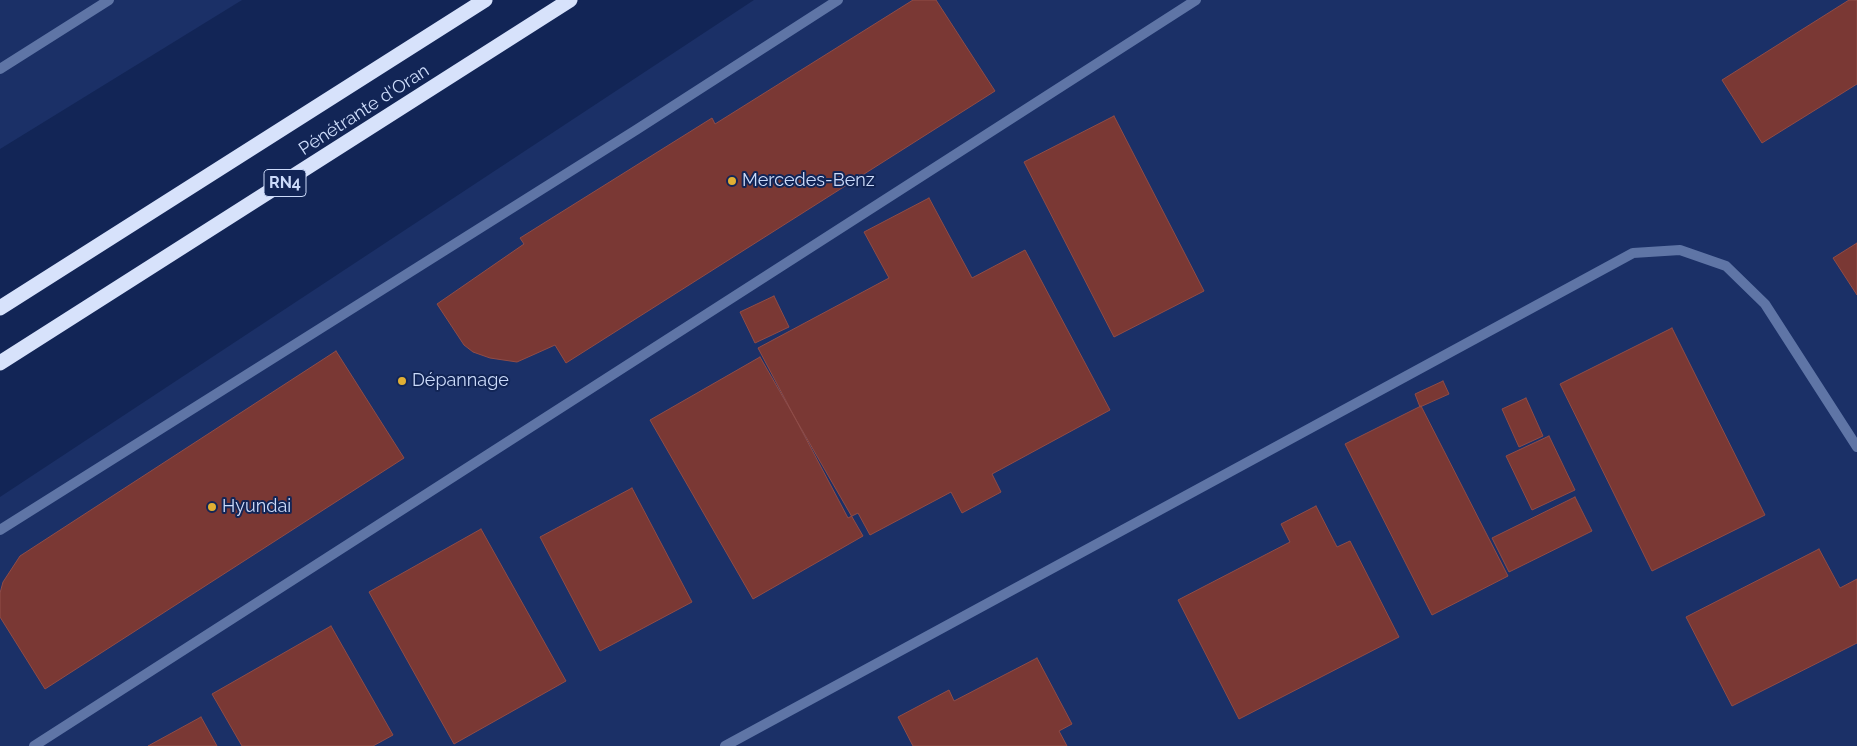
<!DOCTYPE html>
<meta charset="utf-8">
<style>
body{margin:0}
canvas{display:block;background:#122556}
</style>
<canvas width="1857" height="746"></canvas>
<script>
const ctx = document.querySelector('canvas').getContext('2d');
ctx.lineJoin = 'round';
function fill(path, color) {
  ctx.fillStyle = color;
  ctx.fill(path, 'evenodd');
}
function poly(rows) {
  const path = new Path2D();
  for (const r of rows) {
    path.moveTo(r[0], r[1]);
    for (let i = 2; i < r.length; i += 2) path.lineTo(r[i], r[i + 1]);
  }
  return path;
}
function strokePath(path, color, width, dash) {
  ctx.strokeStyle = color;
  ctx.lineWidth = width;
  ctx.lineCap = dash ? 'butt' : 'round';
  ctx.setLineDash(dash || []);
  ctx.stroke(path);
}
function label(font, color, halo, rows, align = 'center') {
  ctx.font = font + ' Raleway,sans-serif';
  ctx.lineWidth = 4;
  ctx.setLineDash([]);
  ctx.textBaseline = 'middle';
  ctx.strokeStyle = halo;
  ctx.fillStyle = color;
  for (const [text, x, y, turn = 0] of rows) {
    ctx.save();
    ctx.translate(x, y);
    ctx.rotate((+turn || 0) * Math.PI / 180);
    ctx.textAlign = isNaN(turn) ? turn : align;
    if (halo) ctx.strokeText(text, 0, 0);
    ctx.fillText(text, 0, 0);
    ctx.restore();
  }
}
const built = poly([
 [0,0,242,0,0,149],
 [754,0,1857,0,1857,746,0,746,0,497]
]);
const building = poly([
 [913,0,936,0,995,91,566,363,555,345,517,362,490,358,473,352,464,345,437,304,524,244,520,238,712,118,715,124,913,0],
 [1849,0,1857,0,1857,84,1762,143,1722,80,1849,0],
 [1114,116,1204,291,1114,337,1024,162,1114,116],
 [929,198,972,278,1025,250,1110,410,992,474,1001,492,962,513,951,492,870,535,858,513,848,518,758,348,889,278,864,232,929,198],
 [1857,243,1857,295,1833,258,1857,243],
 [774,296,789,327,755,343,740,312,774,296],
 [1672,328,1765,515,1652,571,1560,384,1672,328],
 [336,351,404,458,45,689,0,617,0,593,3,582,20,556,336,351],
 [760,357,863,536,753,599,650,420,760,357],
 [1443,381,1449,394,1420,407,1415,394,1443,381],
 [1526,398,1543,436,1519,447,1502,409,1526,398],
 [1421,406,1508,576,1432,615,1345,444,1421,406],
 [1549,436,1575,490,1532,510,1506,456,1549,436],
 [632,488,692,602,600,651,540,537,632,488],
 [1575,497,1592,531,1509,572,1492,538,1575,497],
 [1316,506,1337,547,1350,541,1399,637,1239,719,1178,600,1290,542,1281,524,1316,506],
 [481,529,566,681,454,744,369,592,481,529],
 [1819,549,1840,588,1857,579,1857,643,1732,706,1686,617,1819,549],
 [331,626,393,735,373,746,242,746,212,694,331,626],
 [1037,658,1072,724,1059,731,1067,746,913,746,898,717,949,690,954,701,1037,658],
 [201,717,217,746,148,746,201,717]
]);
const minor = poly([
 [0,69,109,0],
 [0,530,636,130,838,0],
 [34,746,1196,0],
 [725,746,1633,253,1680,250,1726,266,1765,304,1857,447]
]);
const motorway = poly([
 [0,308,485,0],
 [0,363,570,0]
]);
const markers = [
 [732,181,5,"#e1af34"],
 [402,381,5,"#e1af34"],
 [212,507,5,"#e1af34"]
];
const shields = [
 [285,183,42]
];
const shieldNames = [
 ["RN4",285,183]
];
const streetNames = [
 ["Pénétrante d'Oran",364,110,-33]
];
const poiNames = [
 ["Mercedes-Benz",742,181],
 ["Dépannage",412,381],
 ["Hyundai",222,507]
];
fill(built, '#1b3067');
fill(building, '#7a3834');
strokePath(building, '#904c47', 1);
strokePath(minor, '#5f75a6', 10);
strokePath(motorway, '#d7e2fb', 15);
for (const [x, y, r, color] of markers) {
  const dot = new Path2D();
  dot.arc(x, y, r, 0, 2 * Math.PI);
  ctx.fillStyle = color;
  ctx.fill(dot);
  strokePath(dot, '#122556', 2);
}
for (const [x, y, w] of shields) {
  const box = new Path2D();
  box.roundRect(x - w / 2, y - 13.5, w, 27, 4);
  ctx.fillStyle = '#122556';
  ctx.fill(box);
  strokePath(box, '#ccdbfa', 1);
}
label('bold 16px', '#ccdbfa', null, shieldNames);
label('18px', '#ccdbfa', '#122556', streetNames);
label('18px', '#ccdbfa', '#122556', poiNames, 'left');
</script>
